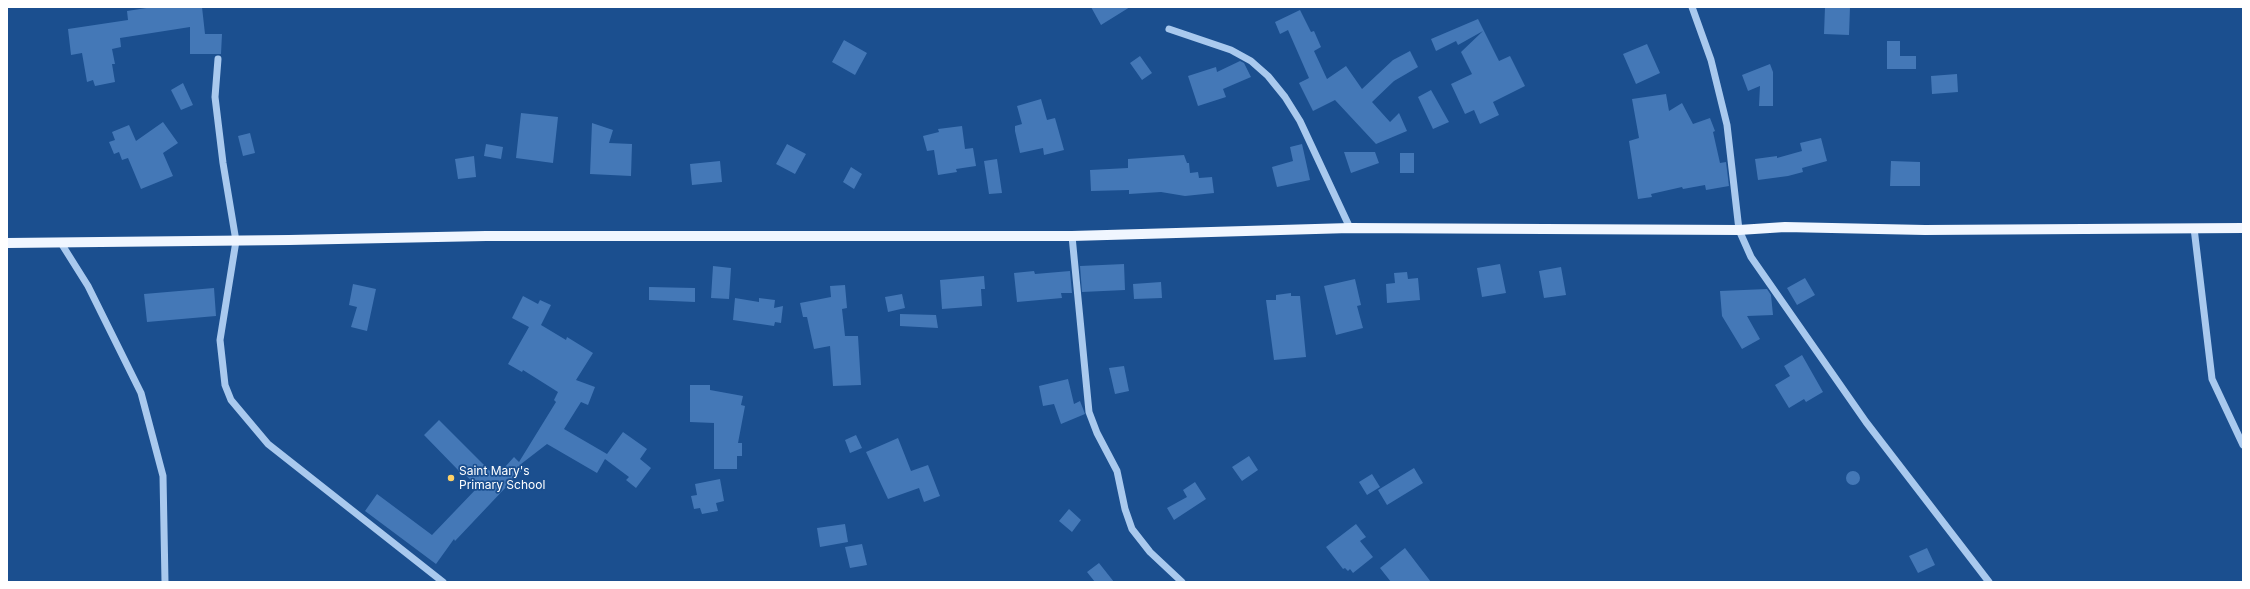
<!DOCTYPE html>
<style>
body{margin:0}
#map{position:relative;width:2250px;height:589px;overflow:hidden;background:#1b4f8f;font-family:Inter,sans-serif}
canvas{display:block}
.frame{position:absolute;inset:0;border:8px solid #fff;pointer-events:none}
</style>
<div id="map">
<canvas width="2250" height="589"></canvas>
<div class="frame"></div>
</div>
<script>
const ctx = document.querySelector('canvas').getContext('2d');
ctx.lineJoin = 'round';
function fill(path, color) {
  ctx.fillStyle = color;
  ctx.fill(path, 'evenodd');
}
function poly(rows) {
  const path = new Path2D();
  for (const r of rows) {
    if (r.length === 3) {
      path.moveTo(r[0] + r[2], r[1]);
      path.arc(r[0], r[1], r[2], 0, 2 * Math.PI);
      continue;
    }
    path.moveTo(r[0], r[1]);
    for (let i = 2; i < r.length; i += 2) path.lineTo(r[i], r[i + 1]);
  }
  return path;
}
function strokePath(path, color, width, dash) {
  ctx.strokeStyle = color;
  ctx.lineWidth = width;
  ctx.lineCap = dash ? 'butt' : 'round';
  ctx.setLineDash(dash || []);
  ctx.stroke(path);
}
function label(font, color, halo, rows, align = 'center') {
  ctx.font = font + ' Inter,sans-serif';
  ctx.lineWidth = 3.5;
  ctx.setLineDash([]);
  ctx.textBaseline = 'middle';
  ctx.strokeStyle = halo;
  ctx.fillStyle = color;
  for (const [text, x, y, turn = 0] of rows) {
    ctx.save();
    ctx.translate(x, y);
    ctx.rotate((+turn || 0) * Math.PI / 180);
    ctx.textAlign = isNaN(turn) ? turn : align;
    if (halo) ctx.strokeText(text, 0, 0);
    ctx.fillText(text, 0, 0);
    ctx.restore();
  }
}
const building = poly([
 [153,7,202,7,205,34,222,34,221,54,190,54,190,27,120,38,121,47,112,49,115,64,112,64,115,82,95,86,93,80,87,82,82,53,71,55,68,29,128,20,127,11],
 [1091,7,1130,7,1101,25],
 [1825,7,1850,7,1849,35,1824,34],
 [1300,10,1311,32,1314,31,1321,47,1314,51,1327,79,1346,66,1362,89,1393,60,1410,51,1418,67,1394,81,1372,102,1390,122,1399,113,1407,131,1376,144,1335,100,1313,111,1299,83,1309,78,1288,30,1280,34,1275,22],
 [1478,19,1499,61,1510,56,1525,86,1493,102,1499,115,1480,124,1474,110,1465,114,1451,84,1472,74,1461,52,1483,31,1458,45,1456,41,1436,51,1431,39],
 [844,40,867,53,855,75,832,62],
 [1887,41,1900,41,1900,56,1916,56,1916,69,1887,69],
 [1647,44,1660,73,1636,84,1623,54],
 [1140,56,1152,73,1142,80,1130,63],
 [1240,61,1244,63,1251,77,1223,89,1226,97,1198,106,1188,76,1216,67,1217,72],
 [1770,64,1773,72,1773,106,1759,106,1760,86,1748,91,1742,75],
 [1957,74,1958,92,1932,94,1931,76],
 [183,83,193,105,181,110,171,90],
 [1431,90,1449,122,1433,129,1418,97],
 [1666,94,1669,111,1682,103,1693,124,1710,118,1715,131,1713,132,1720,163,1726,162,1729,186,1706,190,1705,185,1683,189,1682,187,1651,194,1652,197,1638,199,1629,141,1639,138,1632,99],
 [1041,99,1047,120,1055,118,1064,150,1044,155,1043,148,1020,153,1015,131,1015,126,1022,124,1017,106],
 [521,113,558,117,553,163,516,158],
 [163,122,178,143,163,153,173,176,141,189,128,158,122,160,119,152,114,154,109,142,115,140,112,132,129,125,136,141],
 [592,123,613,130,609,143,632,144,631,176,590,174],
 [962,126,965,149,973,148,976,166,956,169,957,172,938,175,934,150,927,151,923,136,939,132,938,129],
 [250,133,255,153,243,156,238,136],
 [1821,138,1827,161,1802,168,1803,172,1788,176,1758,180,1755,159,1777,156,1777,158,1802,151,1800,143],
 [486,144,503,147,501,159,484,156],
 [787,144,806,154,795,174,776,164],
 [1302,144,1310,180,1277,187,1272,167,1293,161,1290,147],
 [1344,152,1375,152,1379,163,1351,173],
 [1400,153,1414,153,1414,173,1400,173],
 [1184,155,1187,163,1189,163,1190,173,1198,172,1199,178,1212,177,1214,193,1185,196,1161,192,1129,194,1129,190,1091,191,1090,170,1128,168,1128,159],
 [474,156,476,177,458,179,455,159],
 [997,159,1002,193,989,194,984,161],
 [720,161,722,182,692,185,690,164],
 [1891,161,1920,162,1920,186,1890,186],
 [851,167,862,174,854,189,843,182],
 [1124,264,1125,290,1082,292,1080,266],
 [1500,264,1506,293,1482,297,1477,268],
 [713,266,731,268,729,299,711,298],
 [1561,267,1566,295,1544,298,1539,271],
 [1034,271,1035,274,1070,271,1072,293,1061,293,1062,298,1017,302,1014,273],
 [1407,272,1408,279,1418,278,1420,300,1387,303,1386,284,1395,283,1394,273],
 [984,276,985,289,981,289,982,306,942,309,940,280],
 [1805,278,1815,295,1797,305,1787,288],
 [1355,279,1361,305,1357,306,1363,328,1336,335,1324,286],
 [1161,282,1162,298,1134,299,1133,284],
 [353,284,376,289,367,331,351,327,357,307,349,305],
 [845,285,847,308,842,309,845,336,858,336,861,385,833,386,830,346,814,349,807,317,803,317,800,303,831,297,830,286],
 [649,287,695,288,695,302,649,300],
 [214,288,216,316,147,322,144,294],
 [1767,289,1771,295,1773,315,1747,316,1760,339,1742,349,1722,316,1720,291],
 [1291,293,1291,296,1300,296,1306,357,1274,360,1266,300,1276,300,1276,295],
 [902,294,905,308,888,312,885,297],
 [523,296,538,304,540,300,551,305,541,325,566,340,567,337,593,353,576,380,595,387,588,405,581,402,564,429,607,454,623,432,647,449,640,459,651,468,636,488,626,480,629,477,605,459,597,473,547,444,521,464,525,467,455,541,454,539,436,564,365,511,377,494,432,535,478,487,460,470,459,471,424,435,439,420,496,477,514,457,519,462,556,402,554,400,558,392,523,370,522,372,508,364,529,327,512,318],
 [735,298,759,302,759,298,775,300,774,308,783,306,781,323,775,322,774,326,733,320],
 [900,314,936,315,938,328,900,326],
 [1802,355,1823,392,1806,402,1804,399,1789,408,1775,385,1790,376,1784,366],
 [1124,366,1129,391,1115,394,1109,368],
 [1068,379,1074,404,1080,401,1085,414,1061,424,1054,404,1043,406,1039,386],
 [690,385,710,385,710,390,743,396,741,405,745,406,738,443,742,443,742,456,737,456,737,469,714,469,714,423,690,422],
 [856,435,862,448,850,453,845,440],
 [898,438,911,471,928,465,940,496,924,502,919,488,888,499,866,452],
 [1249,456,1258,470,1242,481,1232,467],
 [1414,468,1423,483,1387,505,1378,490],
 [1853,478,7],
 [1372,474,1380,487,1367,495,1359,482],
 [720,479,724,501,716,503,718,511,702,514,700,508,694,509,691,496,697,495,695,484],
 [1195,482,1206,499,1174,520,1167,508,1187,497,1183,490],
 [1069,509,1081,520,1072,532,1059,521],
 [845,524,848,542,820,547,817,528],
 [1356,524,1366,537,1360,541,1373,557,1353,573,1350,569,1348,571,1345,568,1343,569,1326,547],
 [862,544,867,565,850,568,845,547],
 [1405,548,1431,582,1391,582,1380,568],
 [1927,548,1935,565,1918,573,1909,556],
 [1099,563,1114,582,1095,582,1087,572]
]);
const minor = poly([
 [1692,7,1711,60,1727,125,1739,230,1751,257,1866,422,1989,582],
 [1169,29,1231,50,1251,61,1268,76,1285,97,1300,121,1350,228],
 [218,59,215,97,223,163,236,241,220,340,225,385,231,400,268,444,443,582],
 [2194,228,2212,379,2243,445],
 [1072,236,1089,412,1097,433,1117,471,1125,509,1132,529,1150,552,1182,582],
 [61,243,88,286,141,393,163,476,165,582]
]);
const major = poly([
 [7,243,289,240,486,236,1072,236,1350,228,1739,230,1785,227,1925,230,2243,228]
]);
const markers = [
 [451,478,4,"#ffd166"]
];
const poiNames = [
 ["Saint Mary's",459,471],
 ["Primary School",459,485]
];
fill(building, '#4478b7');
strokePath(minor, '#a9c9ee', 7);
strokePath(major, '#f0f6ff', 10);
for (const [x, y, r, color] of markers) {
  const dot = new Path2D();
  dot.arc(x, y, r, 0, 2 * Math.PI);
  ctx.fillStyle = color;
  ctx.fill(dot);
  strokePath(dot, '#1b4f8f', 1.5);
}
label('12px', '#fff', '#1b4f8f', poiNames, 'left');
</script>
